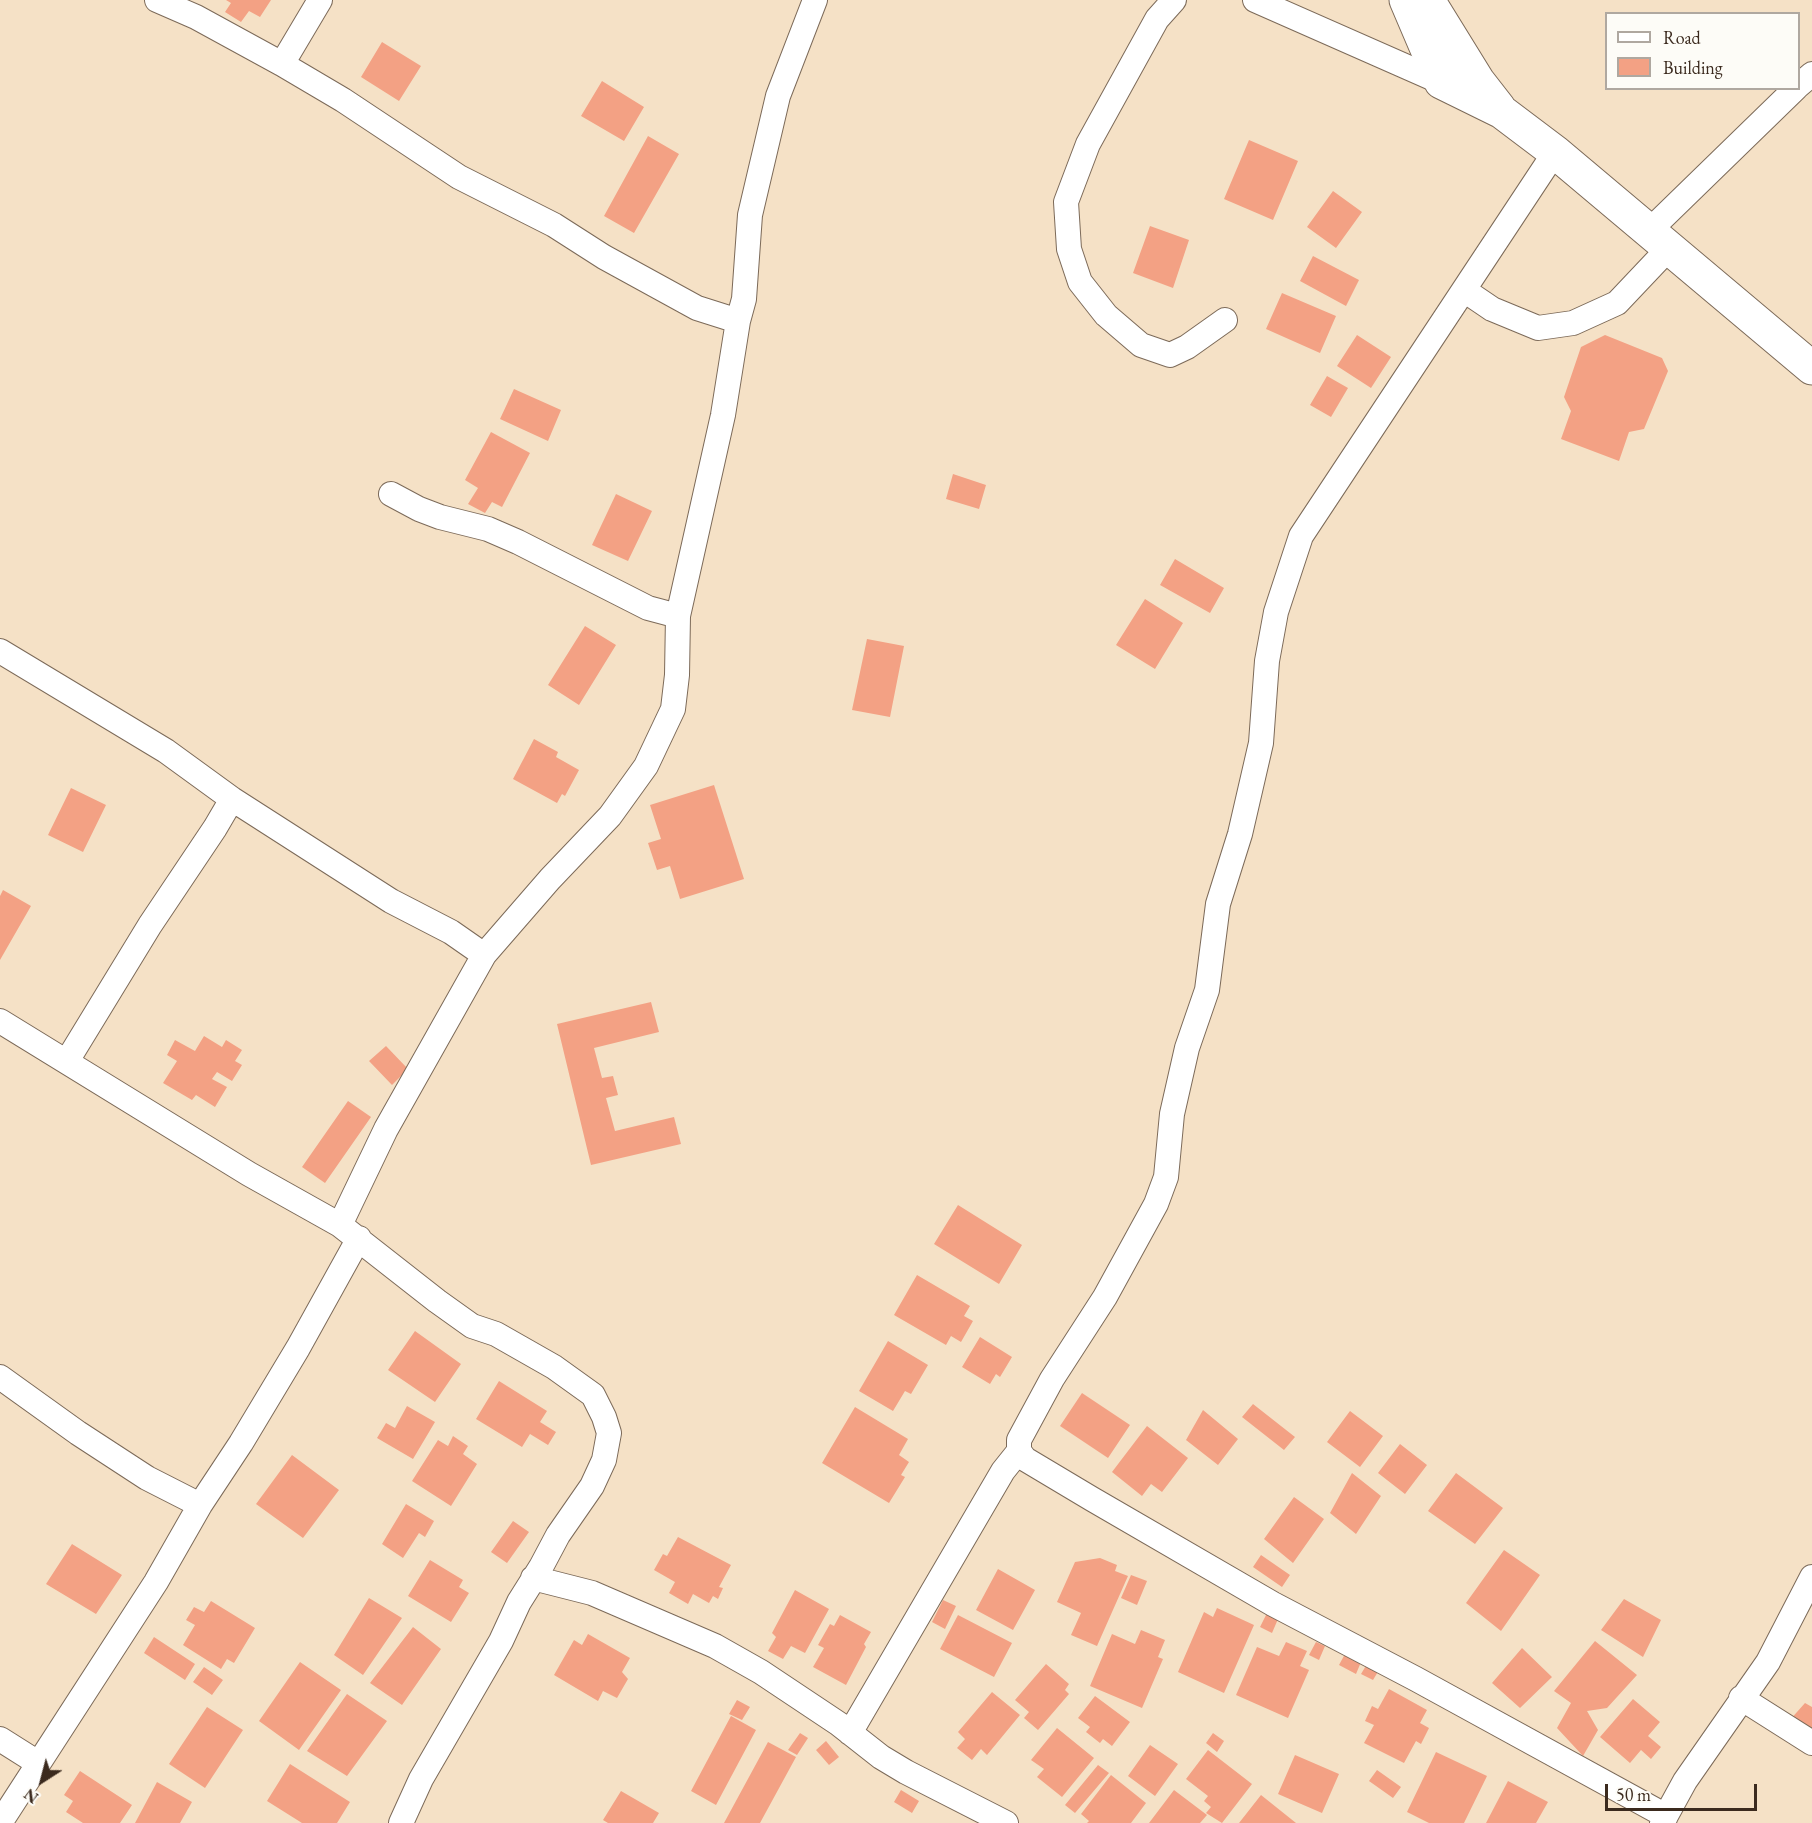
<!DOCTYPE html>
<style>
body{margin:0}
#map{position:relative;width:1812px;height:1823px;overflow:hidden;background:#f5e1c6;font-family:"EB Garamond",serif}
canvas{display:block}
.legend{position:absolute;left:1605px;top:12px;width:195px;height:78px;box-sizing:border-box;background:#fdfcf7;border:2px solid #afa8a0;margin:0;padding:8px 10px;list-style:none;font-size:18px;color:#3b2a1e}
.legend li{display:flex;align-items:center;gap:12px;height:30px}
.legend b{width:30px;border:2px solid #afa8a0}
.north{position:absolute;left:12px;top:1751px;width:60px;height:60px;-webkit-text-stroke:4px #fdfcf7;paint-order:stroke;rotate:216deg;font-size:16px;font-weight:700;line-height:24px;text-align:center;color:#3b2a1e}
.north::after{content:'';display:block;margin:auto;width:21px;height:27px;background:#3b2a1e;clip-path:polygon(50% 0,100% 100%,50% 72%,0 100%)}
.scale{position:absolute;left:1605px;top:1784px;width:152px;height:27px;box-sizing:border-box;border:3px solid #3b2a1e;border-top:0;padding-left:8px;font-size:18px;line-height:21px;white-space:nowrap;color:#3b2a1e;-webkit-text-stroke:4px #fdfcf7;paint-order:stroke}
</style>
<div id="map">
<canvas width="1812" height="1823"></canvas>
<ul class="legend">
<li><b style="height:8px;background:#fff"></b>Road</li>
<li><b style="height:16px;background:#f3a184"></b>Building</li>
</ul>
<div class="north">N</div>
<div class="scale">50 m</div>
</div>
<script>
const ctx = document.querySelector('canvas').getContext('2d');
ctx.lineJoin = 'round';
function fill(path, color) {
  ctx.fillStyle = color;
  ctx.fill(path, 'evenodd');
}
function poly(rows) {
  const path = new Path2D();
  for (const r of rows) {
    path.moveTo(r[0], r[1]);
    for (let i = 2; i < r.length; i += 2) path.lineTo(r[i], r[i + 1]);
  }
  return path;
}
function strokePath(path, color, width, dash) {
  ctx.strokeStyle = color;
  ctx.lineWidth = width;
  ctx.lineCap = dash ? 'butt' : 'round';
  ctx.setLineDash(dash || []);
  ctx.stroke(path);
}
const building = poly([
 [226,0,271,0,260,17,249,11,241,22,225,12,231,3],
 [382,42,421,66,399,101,361,77],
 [602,81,644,107,624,141,581,116],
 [648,136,679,154,634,233,604,216],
 [1249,140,1298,161,1273,220,1224,199],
 [1333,191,1362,212,1336,248,1307,227],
 [1150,226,1189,240,1173,288,1133,273],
 [1313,256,1359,280,1346,306,1300,281],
 [1282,293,1336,316,1320,353,1266,329],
 [1357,335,1391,357,1371,388,1337,366],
 [1605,335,1662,358,1668,371,1644,429,1629,432,1619,461,1561,439,1571,411,1564,397,1581,347],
 [1327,376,1348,388,1331,417,1310,405],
 [514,389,561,410,548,441,500,419],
 [491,432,530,453,502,507,492,502,485,513,468,504,478,488,465,480],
 [953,474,986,485,979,509,946,499],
 [616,494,652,511,628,561,592,545],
 [1175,559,1224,588,1210,613,1160,585],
 [1145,599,1183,623,1155,669,1116,645],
 [585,626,616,645,579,705,548,685],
 [867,639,904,646,890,717,852,710],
 [534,739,558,752,556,757,579,770,565,796,562,794,557,803,513,779],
 [714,785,744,879,680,899,670,866,657,870,648,843,661,839,650,805],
 [71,788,106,805,83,852,48,835],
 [3,890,31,906,0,960,0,896],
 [651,1002,659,1032,594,1048,602,1078,613,1076,618,1095,606,1098,615,1131,674,1117,681,1144,591,1165,557,1024],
 [204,1036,222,1047,226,1040,242,1050,235,1061,242,1065,232,1081,217,1072,212,1079,227,1087,215,1107,196,1095,192,1100,163,1083,177,1061,167,1055,175,1040,195,1051],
 [386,1046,408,1069,392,1085,369,1061],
 [348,1101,371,1117,325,1183,302,1167],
 [958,1205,1022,1245,999,1284,934,1244],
 [917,1275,970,1306,964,1316,973,1321,961,1342,951,1336,946,1345,894,1315],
 [415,1331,461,1364,435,1402,388,1370],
 [980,1337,1012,1357,1000,1377,996,1374,990,1384,962,1367],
 [888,1341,928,1365,911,1394,905,1391,893,1411,859,1391],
 [499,1381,547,1411,540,1422,556,1432,548,1445,530,1434,522,1447,476,1419],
 [1082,1393,1130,1425,1108,1458,1060,1426],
 [1253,1404,1295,1437,1284,1450,1242,1417],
 [407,1406,435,1422,413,1459,377,1438,386,1423,395,1428],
 [855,1407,908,1439,899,1455,909,1462,901,1475,905,1477,889,1503,822,1463],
 [1203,1410,1238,1439,1218,1465,1186,1440],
 [1350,1411,1383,1436,1360,1467,1327,1442],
 [1147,1426,1188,1458,1162,1492,1151,1484,1142,1496,1112,1472],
 [453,1436,468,1446,463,1454,477,1464,451,1506,412,1481,438,1440,448,1446],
 [1400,1444,1427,1465,1405,1494,1378,1473],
 [292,1455,339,1490,303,1538,256,1504],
 [1352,1473,1381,1496,1356,1534,1330,1513],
 [1456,1473,1503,1508,1475,1544,1428,1511],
 [1294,1497,1324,1519,1293,1563,1264,1539],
 [406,1504,434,1521,425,1537,419,1533,403,1558,382,1544],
 [513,1521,529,1532,507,1563,491,1552],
 [678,1537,731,1565,719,1587,723,1588,718,1599,713,1596,709,1603,693,1594,688,1604,669,1593,675,1582,654,1570,663,1554,667,1556],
 [72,1544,122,1575,96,1614,46,1584],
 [1504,1550,1540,1575,1501,1631,1466,1603],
 [1261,1555,1290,1575,1282,1587,1253,1567],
 [1100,1558,1117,1565,1115,1571,1128,1576,1097,1646,1071,1635,1081,1613,1057,1602,1075,1562],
 [430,1560,463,1580,459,1587,469,1593,451,1622,408,1596],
 [998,1569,1035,1590,1013,1630,976,1610],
 [1131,1575,1147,1581,1137,1605,1121,1598],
 [795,1590,829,1609,805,1653,791,1646,783,1659,768,1651,776,1637,772,1633],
 [369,1598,402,1618,363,1675,334,1655],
 [1624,1599,1661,1620,1643,1657,1601,1630],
 [943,1600,956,1606,945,1629,932,1622],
 [211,1601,255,1628,234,1663,227,1659,221,1669,183,1645,195,1625,186,1620,194,1607,204,1612],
 [1217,1608,1254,1625,1224,1693,1178,1672,1204,1612,1213,1617],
 [1267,1613,1278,1619,1272,1633,1260,1627],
 [840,1615,871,1632,864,1644,866,1647,846,1685,813,1667,824,1648,818,1645,830,1624,834,1626],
 [958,1615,1012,1643,994,1677,940,1649],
 [413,1627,441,1649,402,1705,370,1683],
 [1141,1630,1165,1640,1158,1657,1163,1659,1142,1708,1090,1686,1112,1634,1135,1644],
 [588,1634,630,1658,622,1672,628,1679,617,1698,603,1691,598,1701,554,1675,574,1640,582,1645],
 [154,1637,195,1664,185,1680,144,1653],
 [1595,1641,1637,1675,1607,1708,1587,1711,1598,1730,1583,1756,1557,1728,1571,1703,1554,1691],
 [1286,1642,1307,1651,1300,1666,1309,1670,1288,1718,1236,1695,1257,1647,1279,1656],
 [1316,1642,1325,1646,1319,1660,1309,1655],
 [1522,1648,1552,1677,1520,1708,1492,1683],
 [1345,1654,1361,1662,1356,1674,1339,1665],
 [300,1662,341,1690,299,1750,259,1721],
 [1046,1664,1069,1684,1065,1690,1069,1694,1038,1730,1024,1718,1029,1712,1015,1700],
 [1367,1664,1379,1670,1373,1680,1361,1674],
 [204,1667,223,1680,212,1695,193,1682],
 [1389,1689,1427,1710,1420,1723,1429,1728,1421,1744,1416,1741,1404,1763,1364,1743,1374,1725,1365,1721,1372,1706,1378,1709],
 [992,1692,1020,1715,987,1755,981,1749,972,1760,957,1748,965,1739,958,1732],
 [347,1694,387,1721,347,1776,307,1751],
 [1095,1696,1130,1722,1112,1746,1103,1739,1100,1743,1086,1732,1090,1727,1078,1718],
 [1633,1699,1660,1722,1648,1736,1661,1747,1651,1759,1641,1750,1630,1763,1600,1737],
 [737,1700,750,1707,742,1720,729,1714],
 [1805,1703,1812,1707,1812,1734,1789,1721],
 [207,1707,243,1730,205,1788,169,1764],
 [731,1716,756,1730,716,1805,691,1791],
 [1057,1728,1094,1758,1062,1797,1037,1777,1044,1769,1031,1760],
 [800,1733,808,1738,797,1755,788,1750],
 [1213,1733,1224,1741,1217,1752,1206,1743],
 [826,1741,839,1757,829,1765,816,1750],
 [768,1742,796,1757,760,1823,724,1823],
 [1150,1745,1178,1764,1155,1796,1128,1776],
 [1208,1750,1252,1784,1222,1823,1206,1813,1211,1807,1204,1801,1208,1796,1186,1779],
 [1436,1752,1487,1776,1464,1823,1429,1823,1407,1812],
 [1295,1755,1339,1774,1322,1813,1278,1794],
 [290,1764,350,1802,337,1823,302,1823,267,1801],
 [1098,1765,1109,1773,1075,1813,1065,1805],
 [1377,1770,1401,1787,1393,1798,1369,1781],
 [80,1771,132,1805,120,1823,83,1823,66,1812,73,1801,64,1795],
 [1111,1775,1146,1803,1131,1823,1087,1823,1089,1821,1081,1814],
 [1508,1781,1548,1802,1536,1823,1486,1823],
 [157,1782,192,1802,180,1823,135,1823],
 [901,1790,919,1801,912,1813,894,1802],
 [1174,1790,1207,1815,1200,1823,1149,1823],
 [621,1791,659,1813,653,1823,608,1823,603,1820],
 [1261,1795,1296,1823,1239,1823]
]);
const street = poly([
 [157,0,196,17,282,64,343,100,459,177,554,225,604,257,697,308,738,321],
 [1174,0,1157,19,1088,144,1066,202,1069,249,1080,282,1106,315,1141,345,1170,355,1187,347,1225,320],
 [1255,0,1441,82],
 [282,64,320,0],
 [1798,86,1812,74],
 [1555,152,1301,536,1276,612,1267,661,1261,743,1240,834,1218,904,1207,990,1187,1048,1172,1114,1166,1177,1156,1204,1105,1297,1052,1379,1019,1440,1019,1451,1025,1459,1092,1499,1273,1604,1416,1679,1666,1816],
 [1650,230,1796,88],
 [1464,290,1492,309,1538,328,1573,323,1617,303,1670,247],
 [391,494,419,509,440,517,488,529,518,542,648,608,678,616],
 [0,651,166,751,232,799,391,901,451,932,484,955,386,1129,340,1225],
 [484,955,550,879,610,816,646,766,673,709,677,675,678,616,723,415,738,321,744,299,750,215,778,96,815,0],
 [0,1021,249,1174,340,1225,437,1301,472,1326,496,1334,554,1367,593,1395,604,1417,609,1433,604,1460,592,1486,558,1535,541,1567,519,1602,501,1641,421,1779,401,1823],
 [67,1061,150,925,215,828,232,799],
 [0,1377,78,1433,147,1478,200,1505],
 [533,1578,592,1593,715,1646,761,1672,839,1724,881,1757,906,1772,1006,1823],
 [1741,1698,1812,1743],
 [850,1733,1003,1471,1019,1451],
 [0,1739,38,1763],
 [0,1823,156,1582,200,1505,241,1443,298,1348,359,1238],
 [1662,1823,1685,1781,1768,1662,1812,1577]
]);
const secondary = poly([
 [1406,0,1441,82,1502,112,1555,152,1812,368],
 [1428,0,1478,81,1499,108]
]);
fill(building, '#f3a184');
strokePath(street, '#7c6a59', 26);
strokePath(secondary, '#7c6a59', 35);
strokePath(street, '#fff', 24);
strokePath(secondary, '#fff', 33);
</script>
